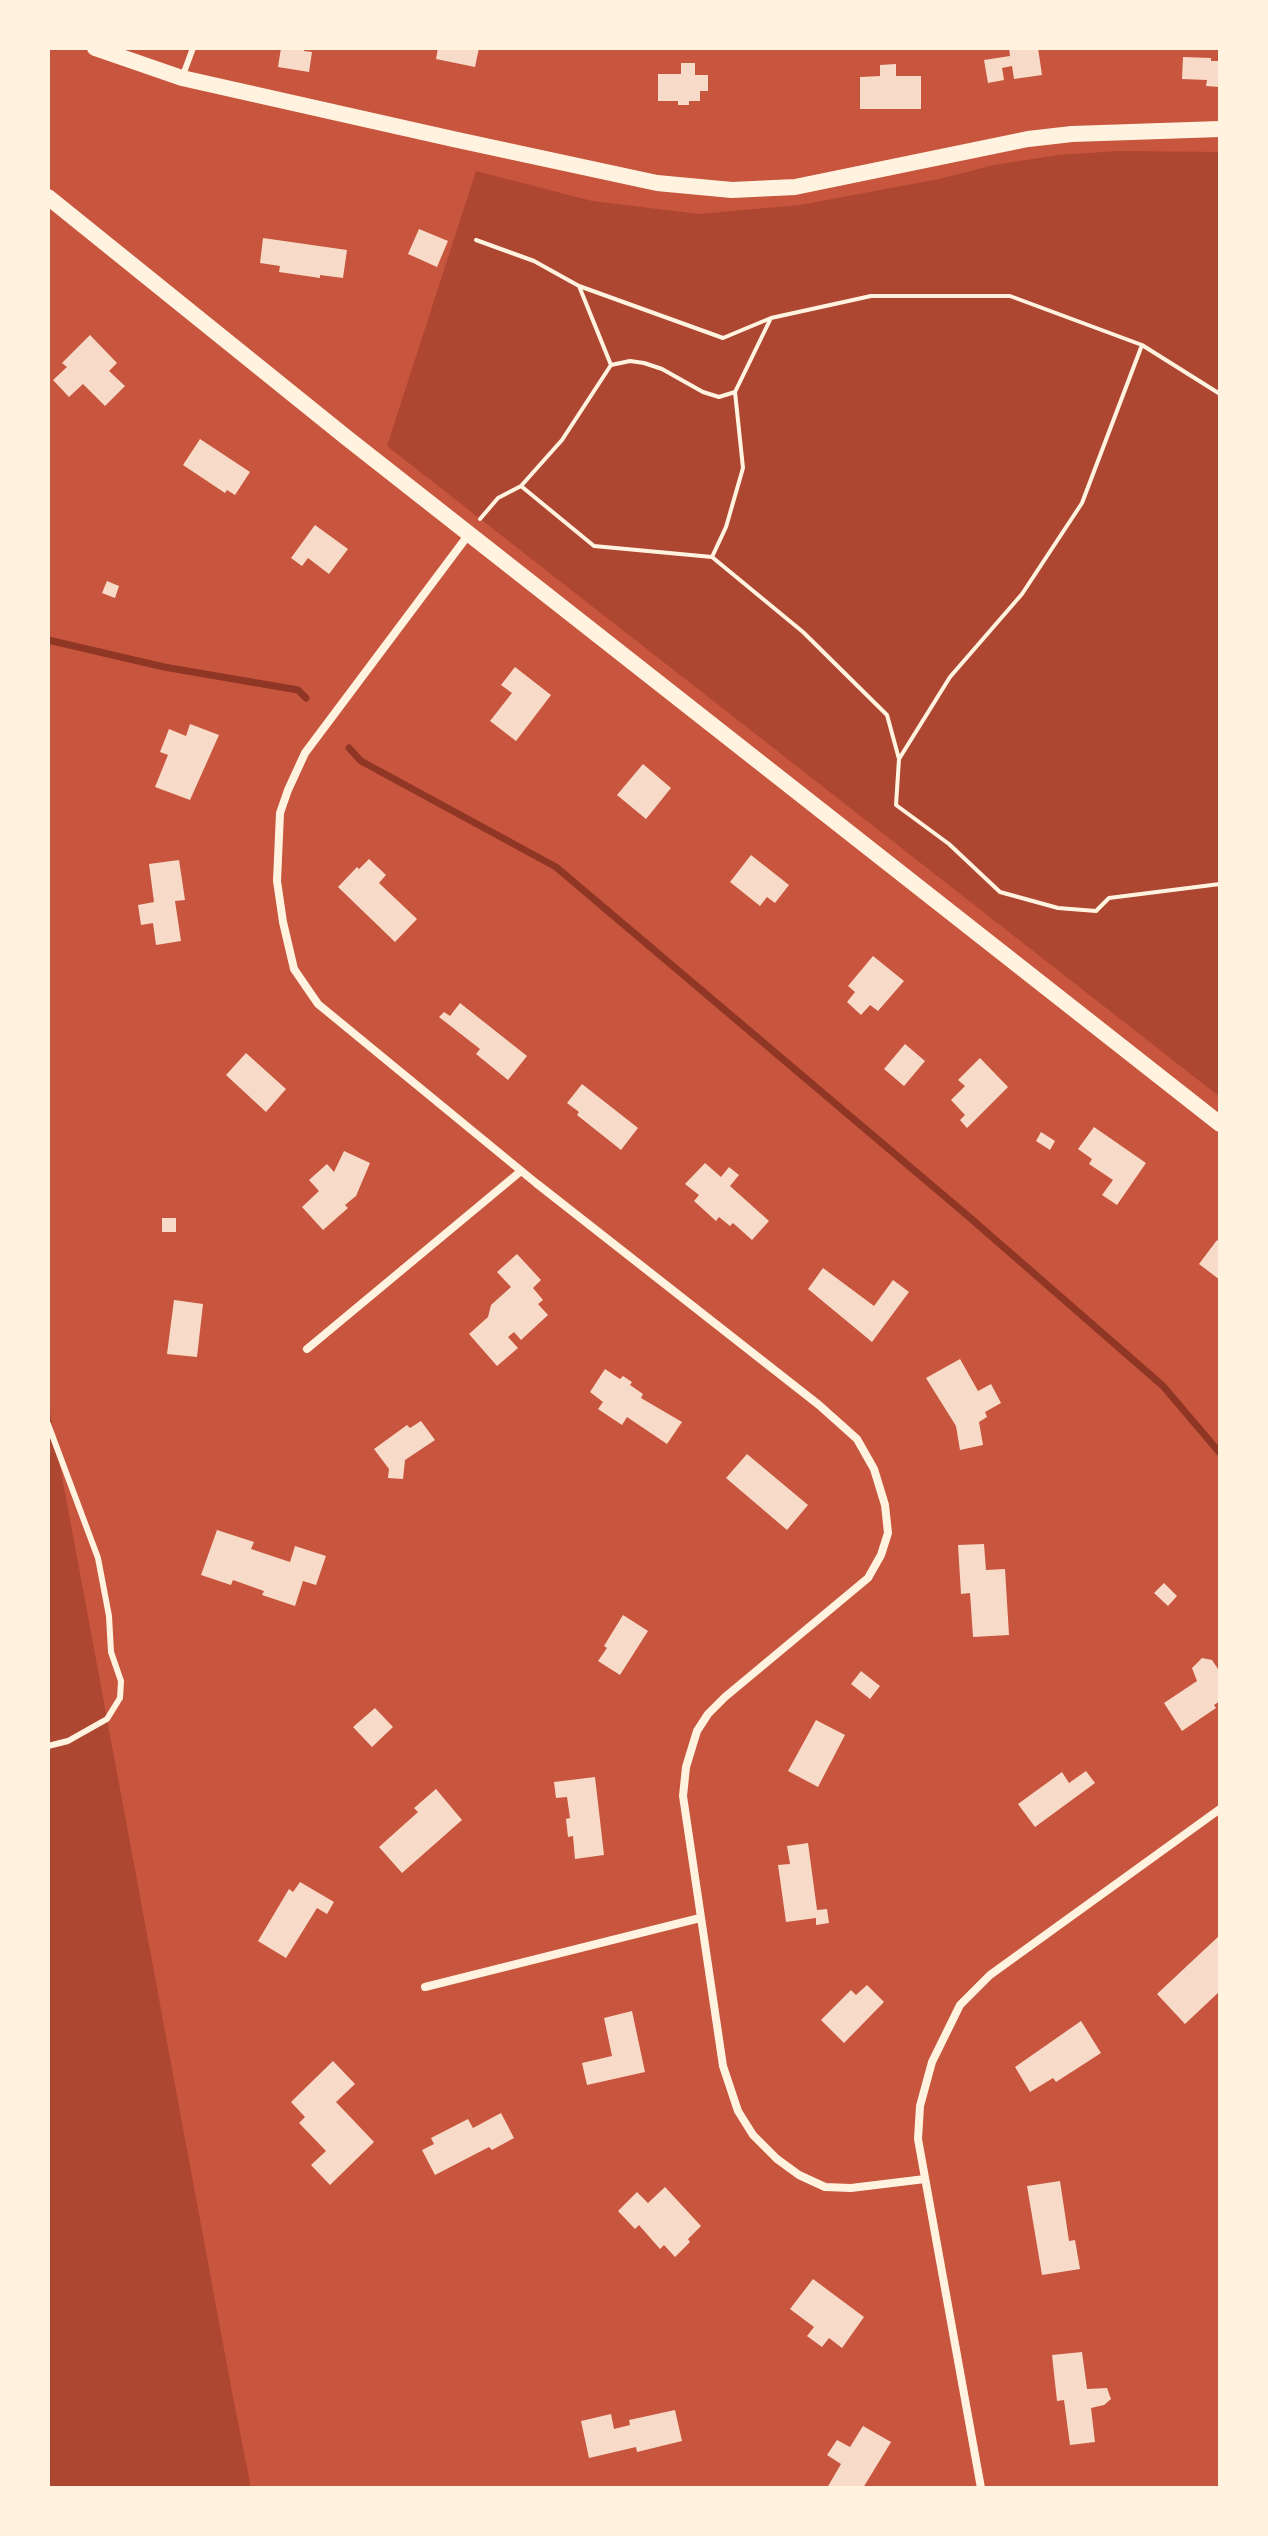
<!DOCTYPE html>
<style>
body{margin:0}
#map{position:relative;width:1268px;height:2536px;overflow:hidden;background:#c8553d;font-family:Montserrat,sans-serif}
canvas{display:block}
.frame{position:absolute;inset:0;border:50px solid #fff3e0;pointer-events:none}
</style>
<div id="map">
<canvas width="1268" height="2536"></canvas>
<div class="frame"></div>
</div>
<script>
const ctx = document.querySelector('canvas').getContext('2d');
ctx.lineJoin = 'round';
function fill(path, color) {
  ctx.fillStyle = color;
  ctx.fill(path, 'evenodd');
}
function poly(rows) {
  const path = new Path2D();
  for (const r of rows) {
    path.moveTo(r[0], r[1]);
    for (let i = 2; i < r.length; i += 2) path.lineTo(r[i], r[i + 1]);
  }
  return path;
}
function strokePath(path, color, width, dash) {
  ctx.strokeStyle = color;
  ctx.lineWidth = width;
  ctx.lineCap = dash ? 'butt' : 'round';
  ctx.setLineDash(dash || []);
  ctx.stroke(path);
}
const green = poly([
 [1119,151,1220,152,1220,1097,387,446,476,171,592,201,699,214,800,205,939,179,994,165,1058,155],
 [48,1401,232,2392,251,2488,48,2488]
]);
const stream = poly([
 [48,640,164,667,298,690,306,698],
 [349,748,361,761,556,867,968,1216,1163,1386,1220,1453]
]);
const building = poly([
 [281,48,304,48,304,51,312,52,309,72,278,67],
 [438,48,479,48,475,67,436,59],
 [1009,48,1038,48,1042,75,1014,79,1012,66,1002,68,1004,80,988,83,984,60,1010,56],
 [1183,57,1211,58,1211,61,1220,61,1220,87,1206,86,1207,80,1182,79],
 [681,63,695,63,695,75,708,75,708,91,700,91,700,101,689,101,689,105,678,105,678,101,658,101,658,74,681,74],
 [896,64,896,76,921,76,921,109,860,109,860,77,880,76,880,65],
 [419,229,448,241,437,267,408,254],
 [263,238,347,250,343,278,320,275,320,278,279,272,280,266,260,263],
 [90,335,117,363,109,371,125,386,105,406,83,384,69,397,53,380,67,367,62,363],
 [200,439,250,472,235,495,227,490,225,493,183,465],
 [315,525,348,549,329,574,308,558,302,566,291,558],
 [107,581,119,586,115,598,102,593],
 [515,667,551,695,516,741,490,721,512,693,501,685],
 [190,724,219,735,190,800,155,787,168,755,160,752,169,729,186,736],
 [643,764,671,788,646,819,617,795],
 [751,855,789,885,775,903,767,897,760,906,730,882],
 [369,859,386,875,379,883,417,919,395,942,338,887,357,867,359,869],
 [179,860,185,900,175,901,181,941,156,945,153,923,141,925,138,905,154,902,149,864],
 [873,956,904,981,878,1011,870,1005,861,1015,847,1002,855,992,848,986],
 [460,1003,527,1056,508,1080,476,1054,480,1049,439,1017,444,1012,450,1016],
 [905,1044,925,1061,904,1086,884,1069],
 [246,1053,286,1089,266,1112,226,1075],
 [980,1058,1008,1087,967,1128,960,1120,965,1115,951,1100,965,1086,958,1080],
 [582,1084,638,1128,621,1150,577,1115,579,1112,567,1103],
 [1094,1127,1146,1163,1117,1205,1102,1195,1113,1180,1089,1164,1092,1159,1078,1149],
 [1041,1132,1055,1141,1050,1150,1036,1141],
 [344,1151,370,1163,356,1196,345,1205,348,1208,323,1230,302,1207,319,1191,309,1180,327,1164,334,1172],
 [705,1163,721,1177,729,1167,739,1175,730,1186,769,1221,752,1240,733,1223,730,1226,719,1217,716,1221,694,1201,699,1195,685,1184],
 [162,1218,176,1218,176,1232,162,1232],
 [1217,1240,1220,1243,1220,1280,1199,1264],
 [517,1254,541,1280,533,1288,543,1300,538,1304,548,1315,521,1340,514,1332,508,1337,518,1348,497,1366,469,1334,488,1317,491,1305,511,1287,497,1272],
 [823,1268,874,1306,893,1280,909,1292,872,1342,808,1289],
 [174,1300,203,1304,197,1357,167,1354],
 [960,1359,978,1391,991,1384,1001,1403,985,1412,987,1417,979,1422,983,1445,960,1450,956,1426,926,1378],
 [605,1369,620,1379,623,1376,632,1382,630,1385,643,1394,641,1398,682,1422,667,1444,627,1417,622,1425,598,1409,603,1402,590,1392],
 [421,1421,435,1440,405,1460,403,1479,388,1478,389,1469,374,1449,407,1425,410,1428],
 [747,1454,808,1505,787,1530,726,1478],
 [217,1530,254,1542,251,1549,290,1562,295,1546,326,1556,316,1585,303,1581,295,1606,262,1595,264,1591,233,1580,231,1585,201,1575],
 [984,1544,986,1570,1005,1569,1009,1635,973,1637,970,1593,961,1594,958,1545],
 [1164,1583,1177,1596,1168,1606,1154,1593],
 [623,1615,648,1631,620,1675,598,1661,607,1648,604,1646],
 [1202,1658,1212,1660,1220,1672,1220,1701,1214,1705,1216,1708,1182,1731,1164,1703,1197,1681,1192,1668],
 [861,1671,880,1686,870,1699,851,1684],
 [375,1708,393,1727,372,1747,353,1727],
 [816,1720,845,1735,818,1787,788,1771],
 [1086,1771,1095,1783,1035,1827,1018,1804,1062,1772,1069,1783],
 [595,1777,604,1855,575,1859,573,1836,568,1837,566,1819,570,1818,567,1797,556,1798,554,1782],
 [436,1789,462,1820,402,1873,379,1847,418,1812,414,1808],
 [808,1843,817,1910,827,1909,829,1923,816,1925,816,1918,786,1922,778,1865,790,1864,787,1846],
 [300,1882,334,1902,327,1914,317,1908,286,1958,258,1941,289,1889,293,1892],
 [1220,1935,1220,1991,1185,2024,1157,1994],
 [867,1985,884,2002,844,2043,821,2020,851,1990,856,1995],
 [632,2011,645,2072,587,2085,582,2063,612,2056,604,2018],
 [1081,2021,1101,2053,1056,2082,1053,2078,1030,2092,1015,2067],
 [333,2061,355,2084,336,2102,374,2142,330,2185,311,2165,326,2151,299,2123,305,2117,291,2102],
 [501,2113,514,2138,492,2150,489,2147,435,2175,422,2150,434,2144,431,2138,468,2119,473,2128],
 [1060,2181,1069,2241,1075,2240,1080,2269,1042,2275,1027,2186],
 [665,2187,701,2226,688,2239,690,2242,675,2257,664,2245,660,2249,639,2225,635,2229,618,2211,637,2192,648,2203],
 [813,2279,864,2317,842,2348,829,2338,822,2347,807,2336,814,2327,790,2309],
 [1082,2352,1087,2389,1107,2388,1111,2399,1104,2405,1091,2408,1095,2442,1070,2445,1064,2400,1057,2401,1052,2355],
 [675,2410,682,2441,637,2452,636,2447,589,2458,581,2421,611,2414,614,2429,630,2425,629,2420],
 [863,2426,891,2442,863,2488,827,2488,841,2464,827,2455,837,2440,850,2447]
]);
const path = poly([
 [476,240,534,261,579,286],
 [611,365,630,361,644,363,662,369,703,392,719,397,735,392],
 [1220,394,1142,345,1010,296,871,296,771,318,723,338,579,286,611,365,562,440,521,486,594,546,712,557,803,632,887,715,899,759,896,805,949,844,1000,892,1058,908,1096,911,1109,898,1220,884],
 [480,519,498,498,521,486],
 [712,557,726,527,743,468,735,392,770,320],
 [899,759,950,677,1022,594,1082,503,1142,345]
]);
const service = poly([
 [183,75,193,48],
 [48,1424,98,1558,109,1616,111,1652,121,1681,120,1698,107,1719,68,1741,48,1746]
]);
const minor = poly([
 [469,534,305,753,288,790,280,813,277,881,283,922,294,969,318,1004,536,1183,819,1405,857,1439,874,1469,885,1505,888,1533,881,1555,868,1578,725,1697,708,1714,697,1731,686,1767,683,1796,723,2066,738,2111,753,2135,777,2159,799,2175,825,2187,851,2188,925,2179],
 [307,1349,521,1171],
 [425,1987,700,1918],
 [981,2488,918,2139,920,2106,932,2062,960,2005,990,1975,1220,1809]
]);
const secondary = poly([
 [95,48,182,78,453,139,657,183,732,190,795,187,1028,139,1072,134,1220,129],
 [48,197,347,438,1220,1124]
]);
fill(green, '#ae4732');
strokePath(stream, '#8f3625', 7);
fill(building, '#f7dbc8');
strokePath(path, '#fff3e0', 4);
strokePath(service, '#fff3e0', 6);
strokePath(minor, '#fff3e0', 8);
strokePath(secondary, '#fff3e0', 16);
</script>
